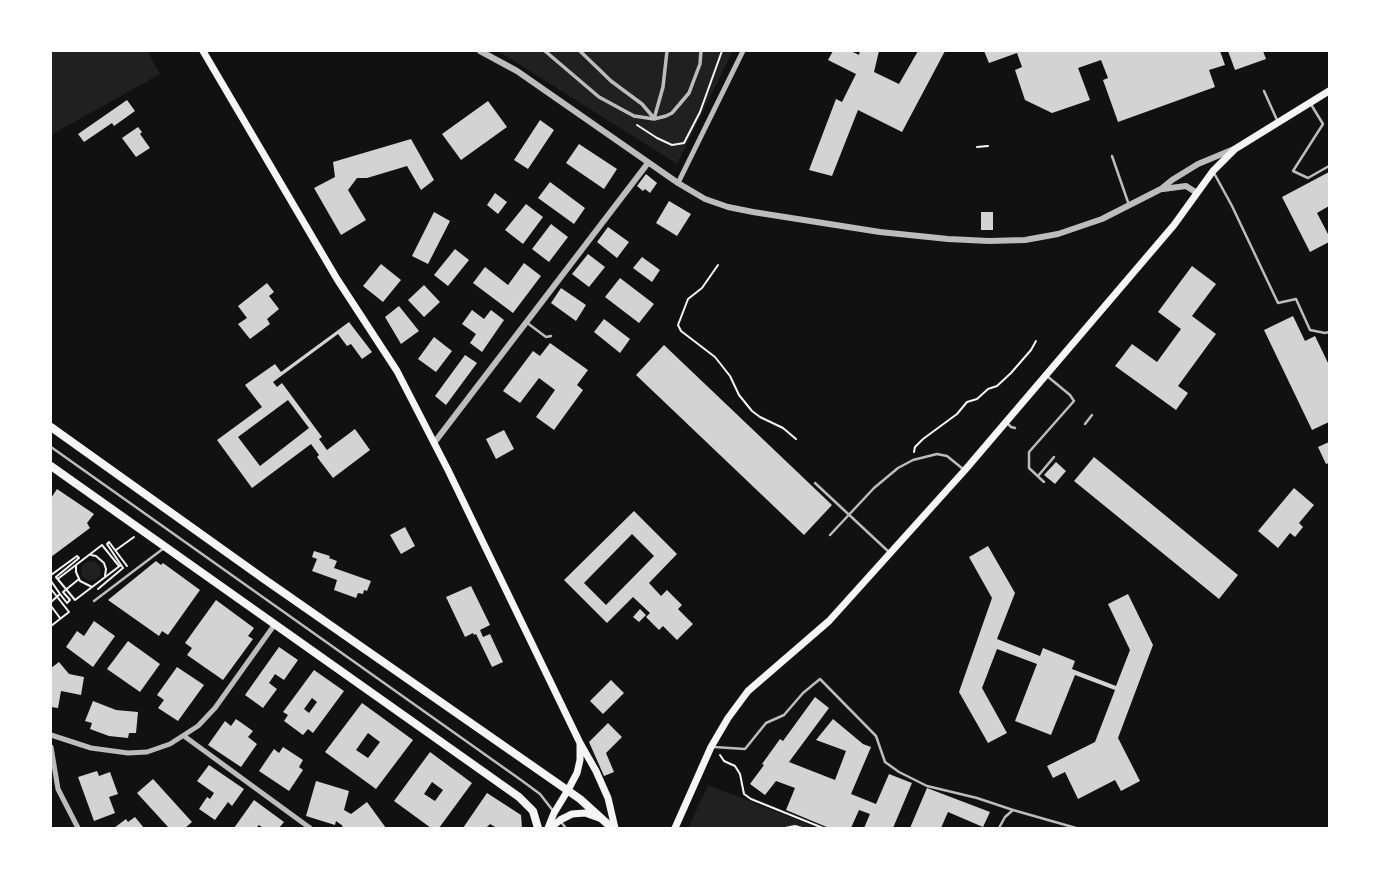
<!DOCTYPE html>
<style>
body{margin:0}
#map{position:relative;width:1380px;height:879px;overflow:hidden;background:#111;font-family:"Exo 2",sans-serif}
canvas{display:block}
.frame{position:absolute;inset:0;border:52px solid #fff;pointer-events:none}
</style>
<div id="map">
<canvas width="1380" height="879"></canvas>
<div class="frame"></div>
</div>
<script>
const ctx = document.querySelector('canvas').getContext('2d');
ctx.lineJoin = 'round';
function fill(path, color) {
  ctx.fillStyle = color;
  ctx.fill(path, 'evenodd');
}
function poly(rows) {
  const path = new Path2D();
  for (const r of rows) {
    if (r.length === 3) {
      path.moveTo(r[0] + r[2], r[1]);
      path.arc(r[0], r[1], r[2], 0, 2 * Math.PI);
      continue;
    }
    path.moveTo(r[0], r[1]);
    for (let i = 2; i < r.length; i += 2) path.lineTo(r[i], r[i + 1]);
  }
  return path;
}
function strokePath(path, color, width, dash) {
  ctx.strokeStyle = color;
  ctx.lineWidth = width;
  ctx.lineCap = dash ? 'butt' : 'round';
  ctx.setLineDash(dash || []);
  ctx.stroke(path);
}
const green = poly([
 [51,51,147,51,160,74,51,135],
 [498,51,733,51,677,164],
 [91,571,10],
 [708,785,818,828,688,828]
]);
const building = poly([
 [833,51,851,51,859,55,860,51,879,51,874,72,899,84,918,51,945,51,902,132,858,110,832,176,809,170,836,99,842,102,856,74,828,60],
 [984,51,1220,51,1225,65,1209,70,1215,87,1118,122,1103,80,1108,78,1101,60,1078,68,1090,100,1052,113,1025,100,1015,70,1022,67,1017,53,989,63],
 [1228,51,1263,51,1266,59,1235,70],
 [127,100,135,111,114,126,112,123,84,142,78,134],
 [488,101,507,127,461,160,442,134],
 [540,120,554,130,528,169,514,160],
 [138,127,142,132,140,134,150,148,136,157,122,138],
 [411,139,434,180,421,190,407,166,367,178,357,178,348,190,366,220,341,235,314,188,335,177,333,162],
 [579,144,617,169,604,189,566,163],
 [1329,172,1329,206,1317,213,1329,236,1329,242,1310,252,1282,197],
 [646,174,657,183,650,193,645,189,643,191,637,186],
 [550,182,585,208,574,224,538,198],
 [495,193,507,202,498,214,487,205],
 [669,201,691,214,677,236,656,223],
 [526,204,543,217,523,244,505,230],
 [434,212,450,221,428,264,412,256],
 [981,212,993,212,993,230,981,230],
 [551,224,568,237,549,262,532,249],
 [608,227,629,242,617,258,597,242],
 [455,249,469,260,448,286,434,275],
 [588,254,605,267,589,287,572,274],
 [642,257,660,270,652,282,633,268],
 [524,263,541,276,513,313,473,283,485,267,508,285],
 [381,264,401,280,383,302,363,286],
 [1192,266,1216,284,1192,316,1216,334,1178,386,1188,393,1176,410,1115,366,1132,344,1157,362,1181,329,1158,312],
 [620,278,654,304,639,323,605,297],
 [267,283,274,292,269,296,279,309,267,319,270,324,250,339,238,324,247,318,238,306],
 [424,285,440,302,424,317,408,300],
 [561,288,586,305,576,321,551,303],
 [399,306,419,331,401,344,385,317],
 [472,310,484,319,491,310,504,320,482,352,470,343,476,334,462,324],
 [1293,316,1305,341,1315,336,1329,365,1329,422,1312,430,1264,330],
 [604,319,630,339,620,353,594,332],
 [349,322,372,352,362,359,351,344,347,346,338,334,273,382,277,387,282,383,322,437,319,439,327,450,355,429,370,450,333,478,317,457,319,455,311,444,252,488,217,440,262,407,245,385,275,364,281,372],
 [288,400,309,428,260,466,238,437],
 [434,337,452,351,436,372,418,359],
 [550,343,588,370,577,385,583,390,554,430,536,417,555,390,539,378,520,403,503,391,533,351,540,356],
 [664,345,832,505,804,535,636,375],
 [465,355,477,363,446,405,435,396],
 [504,430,514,449,496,459,486,439],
 [1329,442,1329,463,1326,464,1318,447],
 [1094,457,1238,575,1219,599,1074,481],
 [1056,462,1066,471,1055,484,1044,475],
 [1294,488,1314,505,1299,523,1303,527,1295,537,1290,533,1278,548,1258,531],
 [57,489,94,514,87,523,90,528,51,557,51,498],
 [634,511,677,554,649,583,661,596,667,590,682,605,678,609,693,624,677,640,663,626,659,630,646,617,650,613,633,597,607,623,564,580],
 [632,534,654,556,606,605,584,583],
 [405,527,415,546,401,554,390,535],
 [988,546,1015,593,997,639,1040,656,1043,648,1075,661,1072,669,1116,686,1130,650,1108,604,1128,594,1153,645,1118,738,1140,781,1121,791,1115,780,1078,799,1065,772,1053,778,1047,766,1095,742,1115,690,1075,675,1051,735,1015,721,1037,664,997,649,982,688,1007,733,988,743,959,692,992,598,969,557],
 [314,551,330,556,329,558,337,561,334,568,371,581,367,591,364,590,363,594,358,593,356,598,334,590,337,580,312,571,317,559,312,557],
 [156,561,161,565,163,563,200,590,168,635,162,631,159,636,108,600],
 [471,586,490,625,480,630,483,637,490,634,503,662,492,667,476,634,474,635,473,633,465,637,446,597],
 [216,600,254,628,248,636,253,639,223,680,187,655,192,648,185,643],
 [640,609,646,615,639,622,633,617],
 [94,621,115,636,93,667,66,647,77,631,84,636],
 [128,641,160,664,140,692,107,669],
 [279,647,298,660,284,680,275,674,269,683,277,689,263,708,245,695],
 [59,662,69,674,84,677,81,695,61,691,58,708,51,707,51,668],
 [177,667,204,685,178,721,158,708,164,700,157,695],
 [314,670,344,691,313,733,308,729,303,735,284,721,288,715,283,712],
 [312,698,317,702,309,713,304,709],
 [611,680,624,693,603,714,590,701],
 [815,697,829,708,789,762,835,780,846,751,816,740,833,719,863,744,871,747,851,794,876,804,889,774,912,783,893,828,864,828,870,814,859,810,851,828,829,828,786,810,795,788,776,781,765,795,750,784,764,765,762,764,780,739,783,741],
 [93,701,116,710,138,712,136,733,129,733,128,738,109,736,90,729,92,723,85,721],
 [362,703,413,740,376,789,325,752],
 [368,733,380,742,368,758,356,750],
 [236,719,253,731,248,737,257,744,241,767,208,745,225,721,231,726],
 [608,723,622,737,606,753,614,772,604,776,589,742],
 [283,747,303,760,299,767,303,770,289,791,259,771,274,749,279,753],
 [430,752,472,783,439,828,431,828,394,801],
 [432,782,443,790,435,801,424,794],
 [209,765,244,789,232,806,228,802,215,820,199,809,207,797,210,799,214,793,197,781],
 [97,771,99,776,110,772,118,794,109,797,115,813,94,821,78,777],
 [153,779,192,822,185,828,169,828,137,793],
 [316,781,349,791,344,810,351,814,367,802,386,828,340,828,343,826,336,821,335,825,306,816],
 [927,788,990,812,983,827,948,812,941,828,910,828],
 [487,793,521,815,522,828,497,828,490,824,486,828,463,828],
 [254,800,284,822,279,828,263,828,259,825,256,828,234,828],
 [135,817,144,828,114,828,126,819,128,822]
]);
const path = poly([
 [637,125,657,138,672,145,684,143,700,112,722,51],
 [977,147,988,146],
 [718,265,702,288,688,299,678,325,681,331,715,357,730,376,739,395,752,411,760,417,783,428,796,439],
 [914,452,915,447,923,439,957,414,967,402,977,399,988,389,997,386,1011,373,1031,350,1036,341],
 [116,550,134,537],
 [91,555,96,556,104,563,106,569,105,576],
 [76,566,76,572,80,581,92,587],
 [51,575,77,556,79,558,56,577,75,600,121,565,107,544,109,542,127,566],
 [59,578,102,545,119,566],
 [51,581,60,594,51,602],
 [51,589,69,612,51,626],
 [98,589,123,568,121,565],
 [60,594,67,603,70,600,63,592,79,579],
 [51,606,60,618],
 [720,755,724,761,735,766,740,774,744,794,751,799,823,828],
 [785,828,795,826,802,828]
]);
const service = poly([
 [1264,91,1277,120],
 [1312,106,1323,124],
 [1323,124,1293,171,1308,178,1329,166],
 [1112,156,1129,205],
 [1214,173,1232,206,1278,303,1296,299,1310,330,1325,333,1329,332],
 [526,322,546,337,551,336],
 [1007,423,1011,427,1015,428],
 [1085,424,1092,415],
 [51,447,521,780,540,794,554,812],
 [1038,476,1054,457],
 [1044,482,1029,468,1029,452,1074,401,1070,395,1047,376],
 [815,483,890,553],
 [830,535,874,488,898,468,913,460,937,454,947,456,963,469],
 [94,601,164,548],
 [714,747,745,749,766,723,784,715,803,693,820,679,876,736,885,762,899,772,927,786,977,798,1013,810],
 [560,821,566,828],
 [999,828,1005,817,1013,810,1076,828]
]);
const pedestrian = poly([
 [545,51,599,97,634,116,654,119,666,116,672,113,689,93,700,64,701,51],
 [580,51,611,81,642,104,653,117],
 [654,119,663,87,667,51]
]);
const minor = poly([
 [678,183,743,51],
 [51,735,91,748,128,753,147,752,170,744,198,726,215,708,275,624],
 [184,736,310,828],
 [51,747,58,789,78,828]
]);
const tertiary = poly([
 [480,51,517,71,678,183,705,199,728,207,753,212,880,232,948,239,989,241,1025,240,1058,234,1102,219,1161,189,1172,180,1198,164,1234,149],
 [1163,189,1186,186,1197,193],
 [434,443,648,163]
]);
const secondary = poly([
 [203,51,337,279,397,371,448,470,580,743,596,771,608,798,615,828],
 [548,828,554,813,568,790,577,773,580,760,580,744],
 [551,828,560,820,572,814,585,813,599,818],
 [675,828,711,747,728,718,748,691,829,621,965,470,1174,225,1213,171,1235,149,1329,91]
]);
const primary = poly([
 [51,427,264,579,580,799,612,828],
 [51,466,519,797,533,811,538,828]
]);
fill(green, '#202020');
fill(building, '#d3d3d3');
strokePath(path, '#f5f5f5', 2);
strokePath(service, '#bcbcbc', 2.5);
strokePath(pedestrian, '#bcbcbc', 3.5);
strokePath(minor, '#bcbcbc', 5);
strokePath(tertiary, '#bcbcbc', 6);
strokePath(secondary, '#f5f5f5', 7);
strokePath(primary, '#f5f5f5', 8);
</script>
